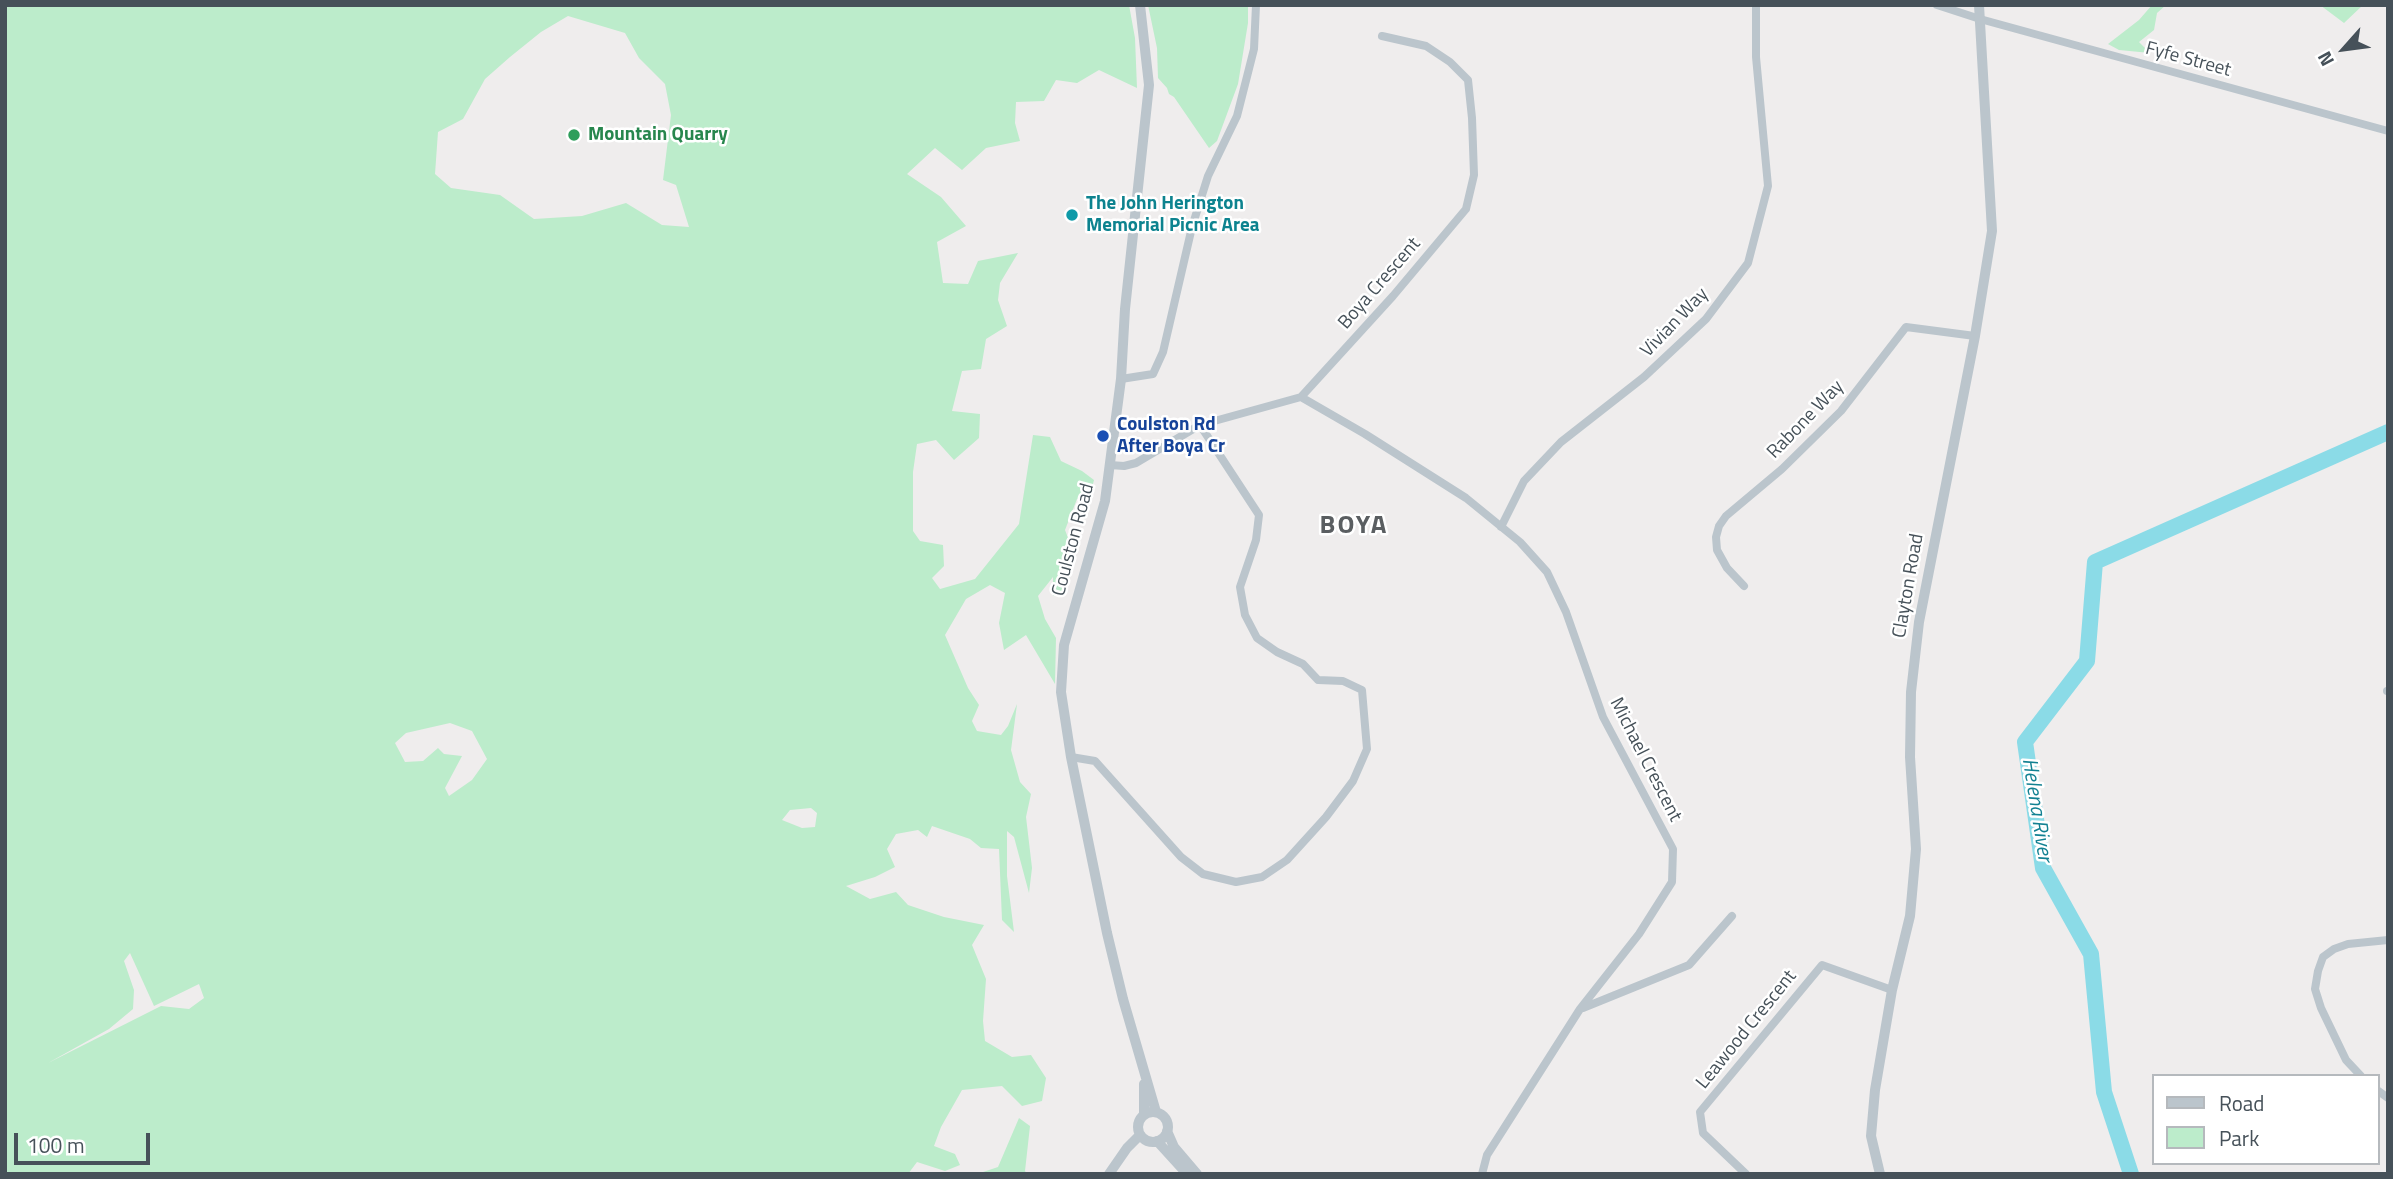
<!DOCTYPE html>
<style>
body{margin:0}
#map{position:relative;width:2393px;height:1179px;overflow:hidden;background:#efeded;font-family:"Titillium Web",sans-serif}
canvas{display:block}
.frame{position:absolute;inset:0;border:7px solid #465159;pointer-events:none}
.legend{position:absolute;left:2152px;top:1074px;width:228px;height:91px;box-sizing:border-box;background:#fff;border:2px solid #b5b9bd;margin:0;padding:9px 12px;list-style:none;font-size:21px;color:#465159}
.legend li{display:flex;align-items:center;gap:14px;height:35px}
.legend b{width:35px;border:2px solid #b5b9bd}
.north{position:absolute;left:2309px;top:14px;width:70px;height:70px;-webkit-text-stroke:5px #fff;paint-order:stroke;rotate:242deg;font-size:19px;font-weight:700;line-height:28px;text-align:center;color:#465159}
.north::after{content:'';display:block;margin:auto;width:24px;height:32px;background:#465159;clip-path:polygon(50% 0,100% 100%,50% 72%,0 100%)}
.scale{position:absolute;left:14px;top:1133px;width:136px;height:32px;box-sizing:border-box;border:4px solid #465159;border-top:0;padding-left:9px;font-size:21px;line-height:24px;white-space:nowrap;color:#465159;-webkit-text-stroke:5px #fff;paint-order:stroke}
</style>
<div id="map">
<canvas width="2393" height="1179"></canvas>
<div class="frame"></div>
<ul class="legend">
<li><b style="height:9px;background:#bbc5cc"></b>Road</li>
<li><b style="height:19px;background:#bceccb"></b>Park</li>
</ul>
<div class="north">N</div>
<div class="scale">100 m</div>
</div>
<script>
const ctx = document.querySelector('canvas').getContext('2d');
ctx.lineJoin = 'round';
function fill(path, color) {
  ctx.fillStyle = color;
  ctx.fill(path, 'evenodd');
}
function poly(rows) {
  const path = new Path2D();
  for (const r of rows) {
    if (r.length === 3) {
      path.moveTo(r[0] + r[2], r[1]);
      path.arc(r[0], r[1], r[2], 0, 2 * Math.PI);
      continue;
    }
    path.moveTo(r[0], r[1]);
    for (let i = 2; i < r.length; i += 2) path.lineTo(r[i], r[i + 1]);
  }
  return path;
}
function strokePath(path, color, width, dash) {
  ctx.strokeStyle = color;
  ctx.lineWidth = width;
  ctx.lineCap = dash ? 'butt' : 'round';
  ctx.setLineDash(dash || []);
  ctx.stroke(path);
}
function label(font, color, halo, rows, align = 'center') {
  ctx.font = font + ' "Titillium Web",sans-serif';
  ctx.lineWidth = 5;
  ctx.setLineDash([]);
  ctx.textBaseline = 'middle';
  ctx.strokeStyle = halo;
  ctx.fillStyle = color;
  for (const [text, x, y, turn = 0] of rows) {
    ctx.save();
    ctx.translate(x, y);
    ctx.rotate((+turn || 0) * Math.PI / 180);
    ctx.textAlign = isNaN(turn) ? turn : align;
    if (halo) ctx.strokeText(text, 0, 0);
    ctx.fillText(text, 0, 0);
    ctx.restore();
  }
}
const green = poly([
 [5,5,1129,5,1135,38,1137,88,1099,70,1077,83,1056,80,1044,101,1016,102,1015,123,1020,141,986,148,962,170,935,148,907,174,941,197,966,226,937,242,943,283,968,284,978,261,1018,253,1000,283,998,300,1007,326,986,339,981,369,962,371,952,411,980,414,979,438,954,460,936,440,917,444,913,472,913,531,920,541,943,545,944,566,932,578,940,589,975,579,1019,524,1033,435,1050,437,1061,461,1082,471,1094,480,1089,499,1077,499,1065,530,1075,556,1066,591,1053,596,1053,577,1038,596,1045,619,1056,638,1055,684,1026,635,1004,650,999,623,1005,593,990,585,966,599,945,635,968,688,979,705,972,721,977,731,1001,735,1008,726,1017,704,1011,750,1020,782,1031,794,1026,817,1032,868,1029,893,1014,837,1007,831,1007,876,1014,932,1002,920,999,849,981,848,970,839,932,826,927,837,918,830,896,834,887,849,895,867,875,877,846,886,870,899,896,892,908,905,944,917,984,925,972,945,986,979,983,1021,985,1041,1012,1057,1031,1055,1046,1078,1042,1101,1022,1106,1002,1086,962,1090,941,1127,934,1146,955,1154,960,1165,945,1171,917,1162,908,1174,5,1174],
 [568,16,625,33,639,58,665,84,671,115,663,180,676,185,689,227,662,225,626,203,582,216,534,219,500,195,451,188,435,174,438,132,463,119,485,79,510,57,541,32],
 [450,723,472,731,487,759,472,780,449,796,445,788,462,756,444,754,438,748,423,761,405,762,395,743,406,733],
 [811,808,817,813,815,827,802,828,782,820,790,810],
 [130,953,154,1006,199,984,204,998,189,1009,161,1006,48,1063,109,1029,133,1009,134,990,124,961],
 [1148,5,1248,5,1248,23,1238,84,1217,141,1209,148,1174,97,1169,94,1167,88,1158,78,1157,48],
 [2152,5,2166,5,2157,13,2154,30,2139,42,2150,53,2119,50,2108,44,2139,20],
 [2320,5,2363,5,2344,23],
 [1019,1118,1030,1126,1025,1171,1027,1174,977,1174,998,1167]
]);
const river = poly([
 [2131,1174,2104,1092,2091,954,2043,868,2025,742,2087,661,2095,562,2388,432]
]);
const minor = poly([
 [1937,5,1980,19,2388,131],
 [1121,379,1153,374,1163,352,1192,227,1208,176,1237,116,1254,49,1256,5],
 [1301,397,1365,434,1466,498,1520,542,1547,572,1566,612,1603,717,1673,849,1672,882,1639,934,1580,1009,1487,1155,1482,1174],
 [1110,465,1124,466,1136,463,1200,425,1301,397,1393,296,1466,209,1474,175,1472,118,1468,80,1450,62,1426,46,1382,36],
 [1501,527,1524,481,1561,442,1644,377,1706,319,1748,263,1768,186,1756,57,1756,5],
 [1744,586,1727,568,1717,550,1716,537,1719,526,1726,516,1782,469,1841,411,1906,327,1975,336],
 [2387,691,2388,691],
 [1071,757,1095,761,1181,857,1203,874,1236,882,1262,877,1287,860,1326,817,1353,781,1367,749,1362,690,1343,681,1318,680,1303,664,1277,652,1257,638,1245,615,1240,587,1256,540,1259,515,1200,425],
 [1583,1008,1689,965,1732,916],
 [2361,1076,2346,1060,2321,1008,2315,989,2318,971,2323,957,2334,949,2348,944,2388,940],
 [2377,1090,2388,1098],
 [1746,1174,1703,1133,1700,1112,1822,965,1892,990]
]);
const tertiary = poly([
 [1140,5,1149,85,1125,309,1121,379,1105,501,1064,645,1061,692,1071,757,1107,933,1123,999,1156,1112],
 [1144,1084,1144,1114],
 [1153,1127,15],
 [1167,1131,1174,1147,1197,1174],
 [1157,1141,1187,1174],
 [1109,1174,1127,1148,1140,1135],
 [1880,1174,1871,1136,1875,1090,1892,990,1910,916,1916,849,1910,757,1911,692,1919,622,1975,336,1992,231,1979,5]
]);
const markers = [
 [574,135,7,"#2e9e5b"],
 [1072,215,7,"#0f9aa8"],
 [1103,436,7,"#1a4fb4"]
];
const streetNames = [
 ["Fyfe Street",2188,60,15],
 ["Boya Crescent",1380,284,-49],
 ["Vivian Way",1675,323,-46],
 ["Rabone Way",1806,420,-46],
 ["Coulston Road",1074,540,-75],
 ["Clayton Road",1909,586,-80],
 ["Michael Crescent",1645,760,63],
 ["Leawood Crescent",1747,1030,-51]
];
const leisureNames = [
 ["Mountain Quarry",588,135]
];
const cultureNames = [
 ["The John Herington",1086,204],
 ["Memorial Picnic Area",1086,226]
];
const transitNames = [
 ["Coulston Rd",1117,425],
 ["After Boya Cr",1117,447]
];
const waterNames = [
 ["Helena River",2036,810,81]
];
const districtNames = [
 ["BOYA",1354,527]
];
fill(green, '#bceccb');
strokePath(river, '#8bdbe7', 16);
strokePath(minor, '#bbc5cc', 8);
strokePath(tertiary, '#bbc5cc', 10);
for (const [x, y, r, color] of markers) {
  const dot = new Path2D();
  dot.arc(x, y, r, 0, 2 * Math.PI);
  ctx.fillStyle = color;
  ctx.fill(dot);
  strokePath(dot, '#fff', 2.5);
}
label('19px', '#465159', '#fff', streetNames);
label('bold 19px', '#27864d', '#fff', leisureNames, 'left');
label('bold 19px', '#0d838f', '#fff', cultureNames, 'left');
label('bold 19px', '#164399', '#fff', transitNames, 'left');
label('italic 21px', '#128192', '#fff', waterNames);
ctx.letterSpacing = '2px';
label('bold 26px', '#5a5e61', '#fff', districtNames);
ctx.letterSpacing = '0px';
</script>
